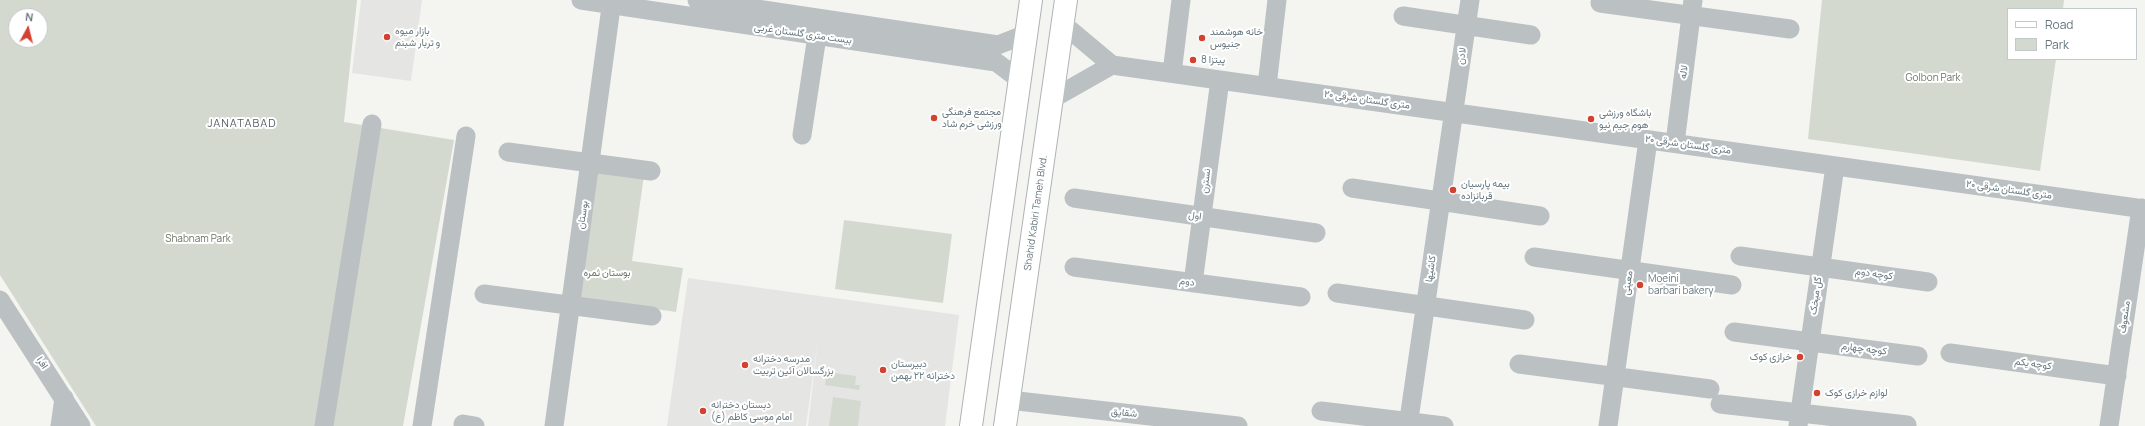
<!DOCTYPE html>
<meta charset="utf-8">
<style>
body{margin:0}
#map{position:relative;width:2145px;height:426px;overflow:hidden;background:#f4f4f1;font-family:Manrope,sans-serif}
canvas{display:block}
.legend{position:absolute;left:2007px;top:8px;width:130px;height:52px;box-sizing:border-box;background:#fff;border:1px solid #c2c9cc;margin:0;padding:5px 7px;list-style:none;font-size:12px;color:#66777f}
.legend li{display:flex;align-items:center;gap:8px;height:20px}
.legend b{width:20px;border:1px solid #c2c9cc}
.north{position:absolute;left:8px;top:8px;width:40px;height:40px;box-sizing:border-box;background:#fff;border:1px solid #c2c9cc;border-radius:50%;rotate:7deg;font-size:11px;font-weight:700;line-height:16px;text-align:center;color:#66777f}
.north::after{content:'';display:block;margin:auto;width:14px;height:18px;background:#d34131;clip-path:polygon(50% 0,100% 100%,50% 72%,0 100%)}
</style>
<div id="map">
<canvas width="2145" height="426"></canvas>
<ul class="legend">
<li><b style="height:5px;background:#fff"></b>Road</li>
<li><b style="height:11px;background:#d4d9d0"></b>Park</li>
</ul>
<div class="north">N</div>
</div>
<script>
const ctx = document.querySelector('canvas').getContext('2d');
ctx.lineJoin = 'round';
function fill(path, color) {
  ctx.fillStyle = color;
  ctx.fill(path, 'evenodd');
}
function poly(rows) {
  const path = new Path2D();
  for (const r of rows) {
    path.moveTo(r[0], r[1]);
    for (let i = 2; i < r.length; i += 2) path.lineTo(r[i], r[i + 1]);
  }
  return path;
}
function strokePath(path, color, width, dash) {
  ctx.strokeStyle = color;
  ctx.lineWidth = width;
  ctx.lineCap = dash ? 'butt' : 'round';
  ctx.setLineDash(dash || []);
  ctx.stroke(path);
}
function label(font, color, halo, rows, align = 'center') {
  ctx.font = font + ' Manrope,Vazirmatn,sans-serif';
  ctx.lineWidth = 4;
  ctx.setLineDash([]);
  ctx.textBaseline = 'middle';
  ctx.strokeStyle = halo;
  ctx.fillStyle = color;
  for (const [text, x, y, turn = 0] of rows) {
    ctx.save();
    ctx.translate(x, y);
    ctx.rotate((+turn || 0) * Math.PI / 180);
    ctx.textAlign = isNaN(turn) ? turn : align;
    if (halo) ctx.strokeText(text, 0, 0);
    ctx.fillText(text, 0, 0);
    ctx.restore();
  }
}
const built = poly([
 [361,0,422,0,411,81,352,73],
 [688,278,959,315,945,426,808,426,818,339,806,426,667,426]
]);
const green = poly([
 [0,0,357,0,344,122,454,140,403,426,96,426,0,275],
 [16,16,40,16,40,40,16,40],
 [1822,0,2064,0,2063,9,2008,9,2008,59,2056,59,2040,171,1808,139],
 [593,168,644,175,632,261,683,268,676,312,574,297],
 [844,220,952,234,943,303,835,289],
 [827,372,856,376,855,385,860,385,859,390,825,385],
 [833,397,861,401,858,426,829,426]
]);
const minor = poly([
 [581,0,996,62,1020,80],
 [697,0,998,45,1026,34],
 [1600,3,1790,29],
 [1403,16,1531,35],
 [1063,24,1112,65,2145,209],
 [1172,73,1181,0],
 [1267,86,1277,0],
 [1052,99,1112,65],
 [802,135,817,36],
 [1675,143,1693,0],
 [508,152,651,171],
 [1352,188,1540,216],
 [1074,198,1316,233],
 [1740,256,1928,282],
 [1534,257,1732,285],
 [1074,267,1301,297],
 [1193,283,1220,80],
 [1337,293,1525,320],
 [484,294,652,316],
 [0,300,81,426],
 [1734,332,1918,356],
 [1950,353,2117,376],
 [1519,364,1710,389],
 [1009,400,1238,426],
 [1720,404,1907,425],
 [1321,411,1444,426],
 [463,424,475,426],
 [60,426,64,398],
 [324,426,372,124],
 [422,426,466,136],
 [554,426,612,0],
 [1408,426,1470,0],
 [1608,426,1648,140],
 [1798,426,1835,166],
 [2109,426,2141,208]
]);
const major = poly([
 [971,426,1031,0],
 [1005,426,1066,0]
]);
const markers = [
 [387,37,4,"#d34131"],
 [1202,38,4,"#d34131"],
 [1193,60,4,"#d34131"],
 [934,118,4,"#d34131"],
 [1591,119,4,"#d34131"],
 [1453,190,4,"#d34131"],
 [1640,285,4,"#d34131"],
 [1800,357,4,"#d34131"],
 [745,365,4,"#d34131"],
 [883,370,4,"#d34131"],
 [1817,393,4,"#d34131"],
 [703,411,4,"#d34131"]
];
const poiNames = [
 ["بازار میوه",395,31],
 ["و تربار شبنم",395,43],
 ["خانه هوشمند",1210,32],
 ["جنیوس",1210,44],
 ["پیتزا 8",1201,60],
 ["مجتمع فرهنگی",942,112],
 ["ورزشی خرم شاد",942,124],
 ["باشگاه ورزشی",1599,113],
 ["هوم جیم نیو",1599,125],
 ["بیمه پارسیان",1461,184],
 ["قربانزاده",1461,196],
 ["Moeini",1648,279],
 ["barbari bakery",1648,291],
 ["خرازی کوک",1792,357,"right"],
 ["مدرسه دخترانه",753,359],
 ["بزرگسالان آئین تربیت",753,371],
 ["دبیرستان",891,364],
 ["دخترانه ۲۲ بهمن",891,376],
 ["لوازم خرازی کوک",1825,393],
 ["دبستان دخترانه",711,405],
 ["امام موسی کاظم (ع)",711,417]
];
const streetNames = [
 ["بیست متری گلستان غربی",803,34,8],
 ["لادن",1462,56,-82],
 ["لاله",1684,72,-83],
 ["۲۰ متری گلستان شرقی",1367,100,8],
 ["۲۰ متری گلستان شرقی",1688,145,8],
 ["نسترن",1206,181,-83],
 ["۲۰ متری گلستان شرقی",2009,190,8],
 ["Shahid Kabiri Tameh Blvd.",1036,213,-82],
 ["بوستان",583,215,-82],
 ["اول",1195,216,8],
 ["کاشیها",1431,269,-82],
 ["کوچه دوم",1874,274,8],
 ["دوم",1187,282,8],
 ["معینی",1628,283,-82],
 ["گل میخک",1816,296,-82],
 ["مشعوف",2125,317,-82],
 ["کوچه چهارم",1864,349,7],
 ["افرا",42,363,56],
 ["کوچه یکم",2033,364,8],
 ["شقایق",1124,413,6]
];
const parkNames = [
 ["Golbon Park",1933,78],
 ["Shabnam Park",198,239],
 ["بوستان ثمره",607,273]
];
const neighbourhoodNames = [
 ["JANATABAD",242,124]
];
fill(built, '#e5e5e4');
fill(green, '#d4d9d0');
strokePath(major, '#afb4b6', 24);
strokePath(minor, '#bbc0c2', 19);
strokePath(major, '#fff', 22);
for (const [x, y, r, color] of markers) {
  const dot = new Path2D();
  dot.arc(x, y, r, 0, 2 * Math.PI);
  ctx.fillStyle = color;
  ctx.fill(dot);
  strokePath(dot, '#fff', 1.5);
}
label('10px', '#66777f', '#fff', poiNames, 'left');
label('10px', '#66777f', '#fff', streetNames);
label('10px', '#6a7764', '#fff', parkNames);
ctx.letterSpacing = '1px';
label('11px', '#535f65', '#fff', neighbourhoodNames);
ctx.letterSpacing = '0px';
</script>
